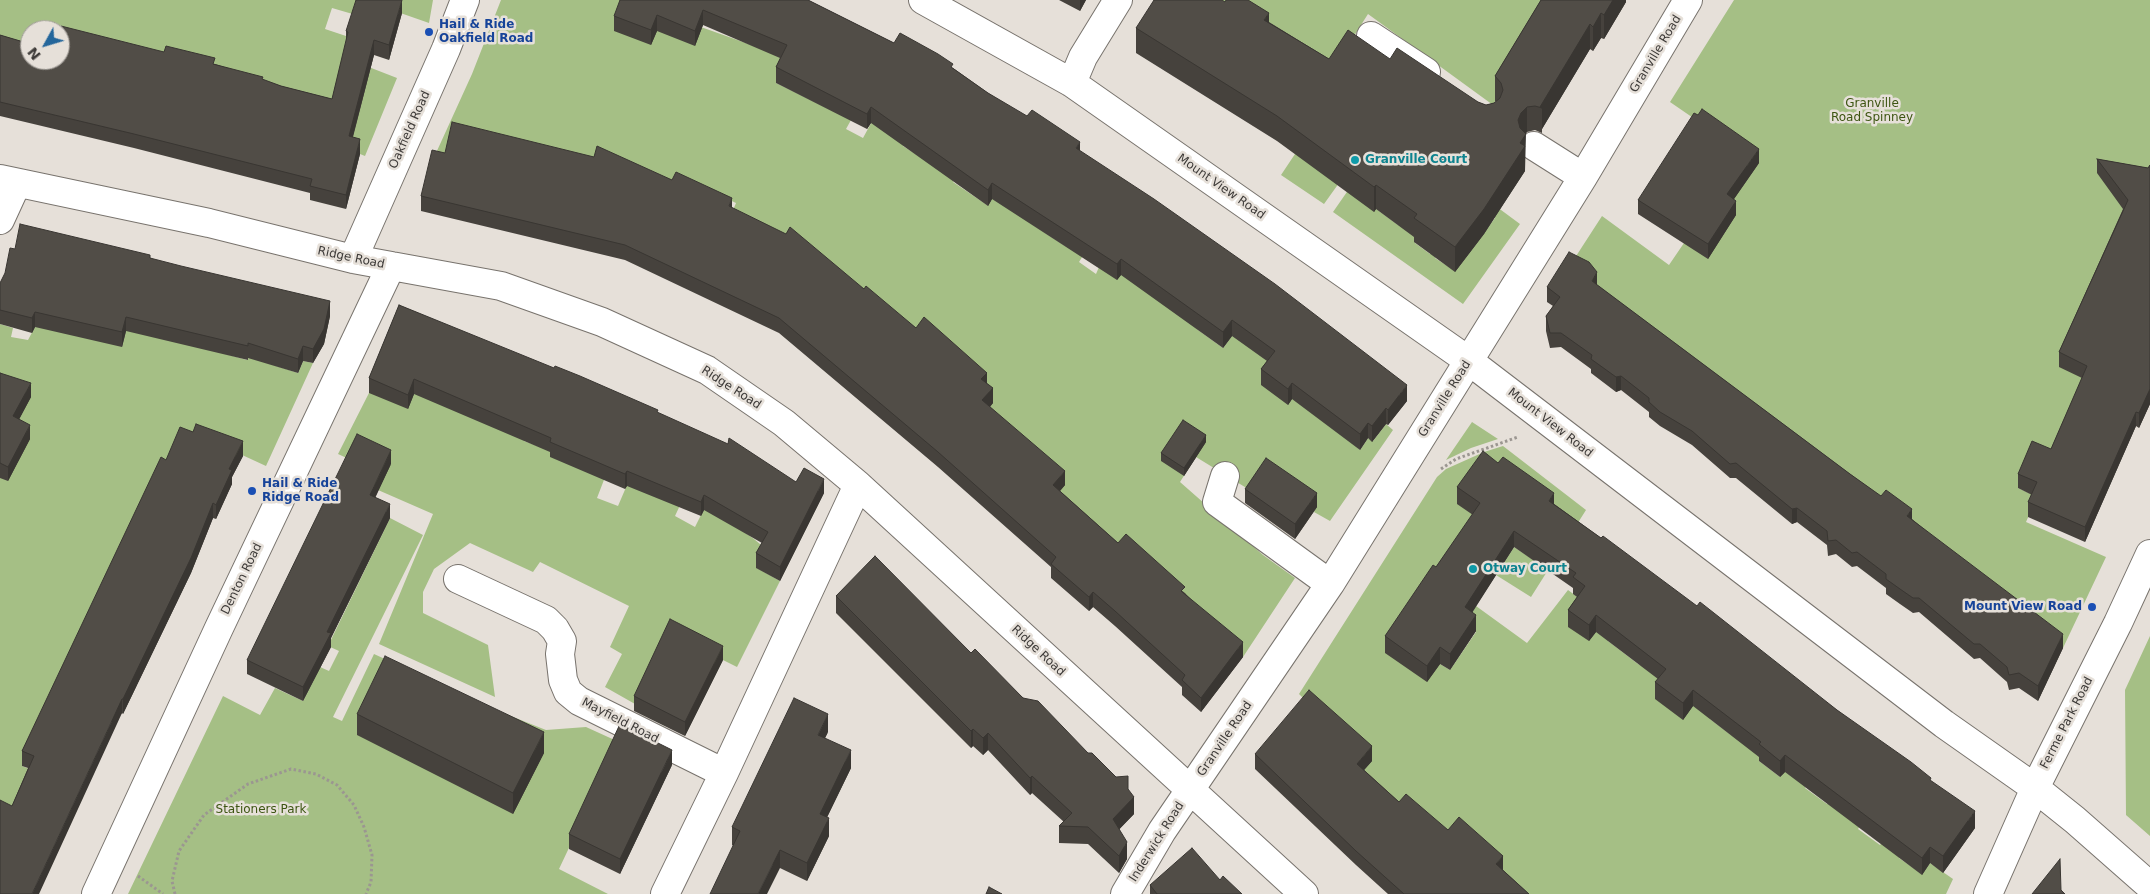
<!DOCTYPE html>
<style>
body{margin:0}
#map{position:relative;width:2150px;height:894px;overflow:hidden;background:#e6e0d9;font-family:"DejaVu Sans",sans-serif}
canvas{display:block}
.north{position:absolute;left:20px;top:20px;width:50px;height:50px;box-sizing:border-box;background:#e6e0d9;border:1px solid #a29e99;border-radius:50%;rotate:231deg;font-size:14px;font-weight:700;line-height:20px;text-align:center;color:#3d3a38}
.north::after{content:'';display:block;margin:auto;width:18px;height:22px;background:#24669b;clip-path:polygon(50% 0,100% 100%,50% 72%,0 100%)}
</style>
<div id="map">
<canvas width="2150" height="894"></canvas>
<div class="north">N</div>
</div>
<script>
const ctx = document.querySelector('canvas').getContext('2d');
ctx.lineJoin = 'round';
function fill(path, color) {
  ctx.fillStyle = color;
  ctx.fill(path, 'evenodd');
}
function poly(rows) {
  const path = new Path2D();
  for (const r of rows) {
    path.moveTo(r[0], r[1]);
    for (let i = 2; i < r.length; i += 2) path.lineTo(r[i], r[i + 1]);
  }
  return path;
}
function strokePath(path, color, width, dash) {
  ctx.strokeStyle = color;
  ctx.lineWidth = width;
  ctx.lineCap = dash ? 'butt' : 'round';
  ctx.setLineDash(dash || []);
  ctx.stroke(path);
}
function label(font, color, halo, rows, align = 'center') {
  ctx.font = font + ' "DejaVu Sans",sans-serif';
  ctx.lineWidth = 5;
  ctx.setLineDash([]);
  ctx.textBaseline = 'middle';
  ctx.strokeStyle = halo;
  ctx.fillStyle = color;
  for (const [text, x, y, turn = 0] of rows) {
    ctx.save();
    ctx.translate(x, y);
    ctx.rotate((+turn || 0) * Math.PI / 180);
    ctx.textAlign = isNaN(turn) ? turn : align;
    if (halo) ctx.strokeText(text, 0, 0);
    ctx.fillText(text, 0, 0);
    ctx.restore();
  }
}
const green = poly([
 [0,0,361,0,356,15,332,8,325,29,349,37,343,57,397,78,365,156,360,154,332,113,60,47,60,30,30,30,30,46,0,50],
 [363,0,433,0,429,23,409,16],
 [501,0,625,0,788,58,776,83,851,120,846,129,863,138,881,105,915,126,903,146,937,168,968,157,953,182,987,205,1006,178,1030,223,1065,246,1078,227,1095,237,1079,262,1096,274,1099,267,1132,258,1198,330,1223,348,1234,333,1301,387,1360,450,1368,438,1373,441,1386,424,1393,430,1330,521,1314,512,1316,507,1253,492,1196,457,1180,482,1263,555,1295,578,1243,657,1118,558,916,342,728,222,736,203,719,195,594,172,445,167,431,164,472,74],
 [1160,0,1556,0,1493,105,1368,14,1326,80],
 [1734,0,2150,0,2150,201,2096,385,2051,464,2018,488,2037,497,2026,522,2106,557,2063,648,1569,267,1602,216,1669,265,1684,243,1702,124,1670,102],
 [1297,151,1339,183,1324,204,1281,175],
 [1349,189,1398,225,1421,227,1415,243,1430,254,1437,254,1435,258,1455,271,1495,218,1491,215,1497,207,1520,224,1463,304,1333,212],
 [0,324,13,328,11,337,28,340,36,325,122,346,127,326,247,360,249,357,298,373,303,361,313,363,266,466,240,454,28,751,22,766,37,772,23,803,0,815],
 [415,392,525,438,524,441,607,472,597,498,618,506,633,471,682,501,675,516,695,527,706,505,754,539,767,550,757,568,780,581,737,667,723,660,635,704,605,687,622,654,610,647,629,606,540,562,533,572,470,543,434,569,423,592,423,613,488,645,495,697,379,644,433,514,378,490,351,460,338,454,369,393],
 [1472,422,1498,439,1471,448,1446,460],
 [1503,446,1586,510,1531,597,1496,575,1514,547,1538,563,1480,520,1440,664,1450,670,1476,632,1465,624,1476,606,1527,643,1568,590,1606,618,1608,641,1638,664,1704,692,1710,719,1731,735,1773,743,1759,761,1780,777,1795,757,1815,774,1805,788,1827,804,1837,791,1868,814,1858,829,1880,845,1891,832,1909,844,1899,858,1922,874,1930,863,1953,879,1946,894,1509,894,1436,858,1399,816,1325,720,1299,694,1437,477,1446,469,1484,452],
 [390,518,423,535,333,717,342,721,374,654,498,711,546,730,586,727,619,742,559,869,608,894,128,894,223,696,260,715,275,688,303,701,320,667,329,671,339,651,328,646],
 [2150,636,2150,836,2126,815,2125,690]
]);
const path = poly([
 [1441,469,1456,459,1518,437],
 [138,876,163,894],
 [175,894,172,881,179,851,204,815,248,784,291,769,316,774,337,785,354,805,364,827,372,855,371,882,366,894]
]);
const minor = poly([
 [923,0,1072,83,1469,361,1944,724,2035,788,2075,820,2150,886],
 [1371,36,1426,72],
 [1072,83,1083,57,1118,0],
 [1534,146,1583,177],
 [0,179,209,223,353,259,501,286,602,322,707,370,784,423,858,485,1304,894],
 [0,220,17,183],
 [353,259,446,49,465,0],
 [1225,476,1217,502,1330,584],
 [458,579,546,620,555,629,562,641,560,654,563,680,568,692,579,701,724,773],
 [96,894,219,628,391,266],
 [665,894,724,773,858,485],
 [1125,894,1162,831,1330,584,1583,177,1688,0],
 [1988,894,2035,788,2118,623,2150,554]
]);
const wall = poly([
 [808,0,894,43,953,68,988,93,1080,151,1407,401,1388,425,1386,424,1372,442,1368,438,1360,450,1292,399,1288,405,1261,385,1261,369,1267,361,1232,336,1223,348,1121,275,1117,280,992,199,988,206,871,123,867,129,776,83,776,67,780,58,703,25,695,46,657,31,651,45,614,31,614,16],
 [1059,0,1086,0,1080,11],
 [1541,0,1626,0,1626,2,1604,39,1601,38,1593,51,1590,49,1542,129,1542,133,1535,130,1527,132,1525,134,1525,171,1484,234,1455,272,1414,242,1414,237,1376,209,1374,212,1277,141,1136,53,1136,28,1225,2,1269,22,1329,59,1390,59,1478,102,1486,105,1494,103,1496,102,1495,101,1495,76],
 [402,13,389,60,374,55,353,137,360,154,346,209,310,200,310,193,134,148,0,116,0,35,27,43,215,64,281,86,332,99,346,43,346,31],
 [445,153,672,180,732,208,864,289,916,328,987,383,993,403,990,407,1065,485,1060,491,1118,543,1185,593,1243,657,1201,712,1182,695,1182,687,1115,626,1093,607,1089,611,1051,578,1051,567,938,467,779,333,625,260,421,211,421,196],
 [2097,159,2148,168,2150,165,2150,404,2139,428,2136,426,2085,542,2028,517,2028,502,2032,495,2018,488,2018,474,2051,449,2082,378,2059,367,2059,352,2123,209,2097,173],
 [1759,163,1734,199,1736,215,1708,259,1638,214,1638,200],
 [150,258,330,316,324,344,313,363,303,361,298,373,248,358,248,360,126,331,122,347,35,327,32,333,0,324,0,283],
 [1597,285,1850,474,1912,519,2063,648,2038,701,2019,688,2009,690,2007,682,1980,658,1974,659,1919,612,1913,613,1900,604,1886,594,1886,588,1857,566,1852,567,1836,554,1828,556,1827,545,1797,522,1792,524,1736,478,1730,478,1692,445,1660,426,1649,417,1649,412,1621,390,1616,392,1591,373,1591,369,1561,347,1550,348,1546,331,1546,316,1553,306,1547,302,1547,287],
 [399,305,658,413,796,482,824,493,780,581,756,568,756,553,762,543,704,510,701,516,627,486,625,489,550,457,550,452,414,394,408,409,369,393,369,378],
 [0,373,31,397,19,419,30,439,8,481,0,478],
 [1206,442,1184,476,1161,461,1161,453],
 [243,456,232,477,232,484,216,519,213,518,191,573,123,714,122,713,12,806,28,768,22,766,22,751,166,460],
 [1498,463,1837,710,1931,781,1975,828,1943,873,1930,863,1922,875,1785,772,1780,777,1759,761,1759,757,1693,706,1683,720,1655,699,1655,682,1658,679,1596,632,1589,641,1568,627,1568,610,1577,597,1573,594,1573,588,1514,547,1472,612,1476,631,1450,670,1440,664,1427,682,1385,653,1385,636,1436,567,1473,515,1457,504,1457,487],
 [391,464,375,497,390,518,331,638,331,647,303,701,247,674,247,660],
 [1245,489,1317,507,1295,539,1245,503],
 [836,596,971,653,1088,753,1128,790,1134,814,1119,829,1127,859,1119,873,1088,844,1059,843,1059,826,1064,822,1032,793,1030,795,988,750,983,755,973,746,971,748,836,613],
 [723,660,685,736,634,711,634,696],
 [357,714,544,753,513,814,357,735],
 [828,732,825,738,851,768,827,817,829,836,807,881,732,845,732,827],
 [1255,754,1372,761,1364,770,1399,802,1448,830,1503,870,1529,894,1388,894,1356,865,1255,769],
 [672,765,620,874,569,849,569,834],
 [1220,880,1242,894,1150,894,1150,885]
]);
const shadedWall = poly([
 [402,0,402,13,389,60,389,45],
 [1080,0,1086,0,1080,11],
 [1613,0,1626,0,1626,2,1604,39,1604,15],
 [703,10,703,25,695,46,695,31],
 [1269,13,1269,37,1264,20],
 [1601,13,1601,38,1593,51,1593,27],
 [657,15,657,31,651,45,651,30],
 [1590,24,1590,49,1542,129,1542,108,1540,107],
 [374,40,374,55,349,151,349,136],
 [871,107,871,123,867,129,867,114],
 [1527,107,1527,132,1521,138,1518,120,1521,113],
 [1526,134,1525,171,1484,234,1455,272,1455,247],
 [360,139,360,154,346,209,346,195],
 [1080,142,1080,157,1076,148],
 [1759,149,1759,163,1727,209,1727,194],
 [992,183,992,199,988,206,988,190],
 [1376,185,1376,209,1374,212,1374,187],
 [732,198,732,213,729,206],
 [1736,201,1736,215,1708,259,1708,244],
 [1121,259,1121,275,1117,280,1117,264],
 [1597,272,1597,287,1592,281],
 [330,301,330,316,324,344,313,363,313,349],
 [35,312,35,327,32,333,32,318],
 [126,317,126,331,122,347,122,332],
 [1232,320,1232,336,1223,348,1223,332],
 [303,346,303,361,298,373,298,359],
 [987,373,987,388,981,379],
 [1621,376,1621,390,1616,392,1616,377],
 [414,379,414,394,408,409,408,395],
 [31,383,31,397,13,431,13,416],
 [1292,383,1292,399,1288,405,1288,389],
 [1407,385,1407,401,1388,425,1388,410],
 [993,388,993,403,982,415,982,400],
 [2150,389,2150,404,2139,428,2139,413],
 [1386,408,1386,424,1372,442,1372,426],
 [2136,412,2136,426,2085,542,2085,527],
 [1368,423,1368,438,1360,450,1360,434],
 [30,425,30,439,8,481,8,467],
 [1206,435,1206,442,1184,476,1184,468],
 [243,441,243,456,232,477,232,484,216,519,216,505,229,469],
 [391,450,391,464,370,509,370,495],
 [627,471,627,486,625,489,625,474],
 [1065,471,1065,485,1053,499,1053,485],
 [824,479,824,493,780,581,780,567],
 [1317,493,1317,507,1295,539,1295,524],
 [1554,493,1554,510,1549,501],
 [704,495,704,510,701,516,701,502],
 [213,503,213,518,191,573,123,714,123,699],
 [390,504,390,518,331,638,331,647,303,701,303,687,327,632],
 [1797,508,1797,522,1792,524,1792,509],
 [1912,509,1912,524,1907,516],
 [1514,531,1514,547,1465,624,1465,607],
 [1093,592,1093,607,1089,611,1089,597],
 [1476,615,1476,631,1450,670,1450,654],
 [1596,615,1596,632,1589,641,1589,625],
 [2063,634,2063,648,2038,701,2038,686],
 [1243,642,1243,657,1201,712,1201,698],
 [723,646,723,660,685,736,685,722],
 [1440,647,1440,664,1427,682,1427,666],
 [1693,690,1693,706,1683,720,1683,703],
 [122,699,122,713,39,894,32,894],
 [828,714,828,732,818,752,818,735],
 [973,729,973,746,971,748,971,731],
 [544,732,544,753,513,814,513,793],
 [988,733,988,750,983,755,983,738],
 [1372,746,1372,761,1357,778,1357,764],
 [672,750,672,765,620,874,620,859],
 [851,750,851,768,820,832,820,814],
 [1785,755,1785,772,1780,777,1780,761],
 [1032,776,1032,793,1030,795,1030,778],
 [1134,797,1134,814,1113,836,1113,819],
 [1975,811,1975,828,1943,873,1943,856],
 [829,818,829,836,807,881,807,863],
 [1127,842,1127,859,1119,873,1119,856],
 [1930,847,1930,863,1922,875,1922,858],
 [780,850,780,868,767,894,758,894],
 [1503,856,1503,871,1496,864]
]);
const building = poly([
 [356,0,402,0,389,45,374,40,349,136,360,139,346,195,310,186,312,179,134,134,0,102,0,35,27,43,30,32,30,60,60,60,60,32,61,26,164,52,166,46,215,58,213,64,263,77,262,79,281,86,332,99,348,32,346,31,356,0],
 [620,0,808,0,894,43,900,33,938,54,953,64,951,67,988,93,1027,116,1032,110,1080,142,1076,148,1154,199,1275,284,1407,385,1388,410,1386,408,1372,426,1368,423,1360,434,1292,383,1288,389,1261,369,1275,351,1232,320,1223,332,1121,259,1117,264,992,183,988,190,871,107,867,114,776,67,787,45,703,10,695,31,657,15,651,30,614,16,620,0],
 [1154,0,1222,0,1225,2,1226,0,1248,0,1269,13,1264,20,1329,59,1348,30,1390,59,1397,48,1478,102,1486,105,1494,103,1500,98,1503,90,1501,83,1495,76,1541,0,1613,0,1604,15,1601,13,1593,27,1590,24,1540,107,1542,108,1535,106,1527,107,1521,113,1518,120,1520,128,1526,134,1520,143,1525,146,1484,209,1455,247,1414,218,1417,214,1376,185,1374,187,1277,116,1136,28,1154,0],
 [31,27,43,30,30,30,31,27],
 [1702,109,1759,149,1727,194,1736,201,1708,244,1638,200,1694,113,1698,115,1702,109],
 [452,122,594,157,597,146,672,180,676,172,732,198,729,206,786,234,790,227,864,289,866,286,916,328,924,317,987,373,981,379,993,388,982,400,1065,471,1053,485,1118,543,1126,534,1185,587,1181,591,1243,642,1201,698,1182,680,1185,675,1115,611,1093,592,1089,597,1051,564,1056,557,938,452,779,318,625,245,421,196,432,150,445,153,452,122],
 [2097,159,2148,168,2150,165,2150,389,2139,413,2136,412,2085,527,2028,502,2037,482,2018,474,2032,441,2051,449,2087,366,2059,352,2128,200,2097,159],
 [20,224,150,255,150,258,181,266,330,301,324,329,313,349,303,346,298,359,248,343,248,346,126,317,122,332,35,312,32,318,0,310,0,283,5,273,10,248,15,249,20,224],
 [1569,252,1589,262,1597,272,1592,281,1850,474,1881,496,1886,490,1912,509,1907,516,2063,634,2038,686,2019,673,2009,675,2007,667,1980,644,1974,644,1919,598,1913,598,1900,589,1886,579,1886,574,1857,552,1852,553,1836,540,1828,541,1827,531,1797,508,1792,509,1736,463,1730,464,1692,431,1660,412,1649,402,1649,398,1621,376,1616,377,1591,359,1592,355,1561,333,1550,333,1546,316,1560,297,1547,287,1569,252],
 [399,305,554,368,555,366,580,376,658,410,657,412,728,444,729,438,796,482,804,468,824,479,780,567,756,553,768,532,704,495,701,502,627,471,625,474,550,442,551,438,414,379,408,395,369,378,399,305],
 [0,373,31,383,13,416,30,425,8,467,0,463,0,373],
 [1183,420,1206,435,1184,468,1161,453,1183,420],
 [196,424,243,441,229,469,232,470,216,505,213,503,191,558,123,699,122,699,32,894,0,894,0,800,12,806,34,756,22,751,161,457,166,460,180,427,193,432,196,424],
 [357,434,391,450,370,495,390,504,327,632,331,633,303,687,247,660,357,434],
 [1483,451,1498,463,1503,457,1554,493,1549,501,1601,538,1603,536,1697,606,1700,602,1837,710,1911,762,1931,778,1930,780,1975,811,1943,856,1930,847,1922,858,1785,755,1780,761,1759,744,1761,742,1693,690,1683,703,1655,682,1666,669,1596,615,1589,625,1568,610,1585,586,1573,577,1576,573,1514,531,1465,607,1476,615,1450,654,1440,647,1427,666,1385,636,1433,565,1436,567,1480,503,1457,487,1483,451],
 [1266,458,1317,493,1295,524,1245,489,1266,458],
 [875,556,971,653,975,649,1023,698,1038,701,1088,753,1092,753,1116,777,1128,776,1128,789,1134,797,1113,819,1127,842,1119,856,1088,827,1059,826,1072,813,1032,776,1030,778,988,733,983,738,973,729,971,731,836,596,875,556],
 [670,619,723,646,685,722,634,696,670,619],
 [385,656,544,732,513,793,357,714,385,656],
 [1309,690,1372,746,1357,764,1399,802,1406,794,1448,830,1459,817,1503,856,1496,864,1529,894,1404,894,1356,851,1255,754,1309,690],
 [794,698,828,714,818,735,851,750,820,814,829,818,807,863,780,850,758,894,710,894,740,831,732,827,794,698],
 [620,724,672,750,620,859,569,834,620,724],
 [1192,848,1220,880,1223,876,1242,894,1157,894,1150,885,1192,848],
 [2060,859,2061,890,2065,894,2032,894,2060,859],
 [989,887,1002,894,986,894,989,887]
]);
const markers = [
 [429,32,5,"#1a4fb4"],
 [1355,160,5,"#0f9aa8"],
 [252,491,5,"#1a4fb4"],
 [1473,569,5,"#0f9aa8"],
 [2092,607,5,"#1a4fb4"]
];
const transitNames = [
 ["Hail & Ride",439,25],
 ["Oakfield Road",439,39],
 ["Hail & Ride",262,484],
 ["Ridge Road",262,498],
 ["Mount View Road",2082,607,"right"]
];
const streetNames = [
 ["Granville Road",1656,54,-59],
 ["Oakfield Road",410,130,-66],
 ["Mount View Road",1221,187,35],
 ["Ridge Road",351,258,12],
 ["Ridge Road",731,388,33],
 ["Granville Road",1445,399,-58],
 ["Mount View Road",1550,423,38],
 ["Denton Road",242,579,-64],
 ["Ridge Road",1038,651,43],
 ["Mayfield Road",620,721,27],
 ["Ferme Park Road",2067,723,-63],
 ["Granville Road",1225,739,-56],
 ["Inderwick Road",1157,842,-58]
];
const parkNames = [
 ["Granville",1872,104],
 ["Road Spinney",1872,118],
 ["Stationers Park",261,810]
];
const cultureNames = [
 ["Granville Court",1365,160],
 ["Otway Court",1483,569]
];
fill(green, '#a5bf85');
strokePath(minor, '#78736d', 30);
strokePath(path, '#9b9691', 3, [2.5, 2.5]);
strokePath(minor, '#fff', 28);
fill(wall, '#46423d');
fill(shadedWall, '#393632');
fill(building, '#514d47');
strokePath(building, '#393632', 1);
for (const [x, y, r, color] of markers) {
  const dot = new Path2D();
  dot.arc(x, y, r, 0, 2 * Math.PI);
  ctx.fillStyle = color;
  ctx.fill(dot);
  strokePath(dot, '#e6e0d9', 2);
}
label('bold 12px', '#164399', '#e6e0d9', transitNames, 'left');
label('12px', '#3d3a38', '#e6e0d9', streetNames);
label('12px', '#3d5512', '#e6e0d9', parkNames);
label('bold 12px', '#0d838f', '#e6e0d9', cultureNames, 'left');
</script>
